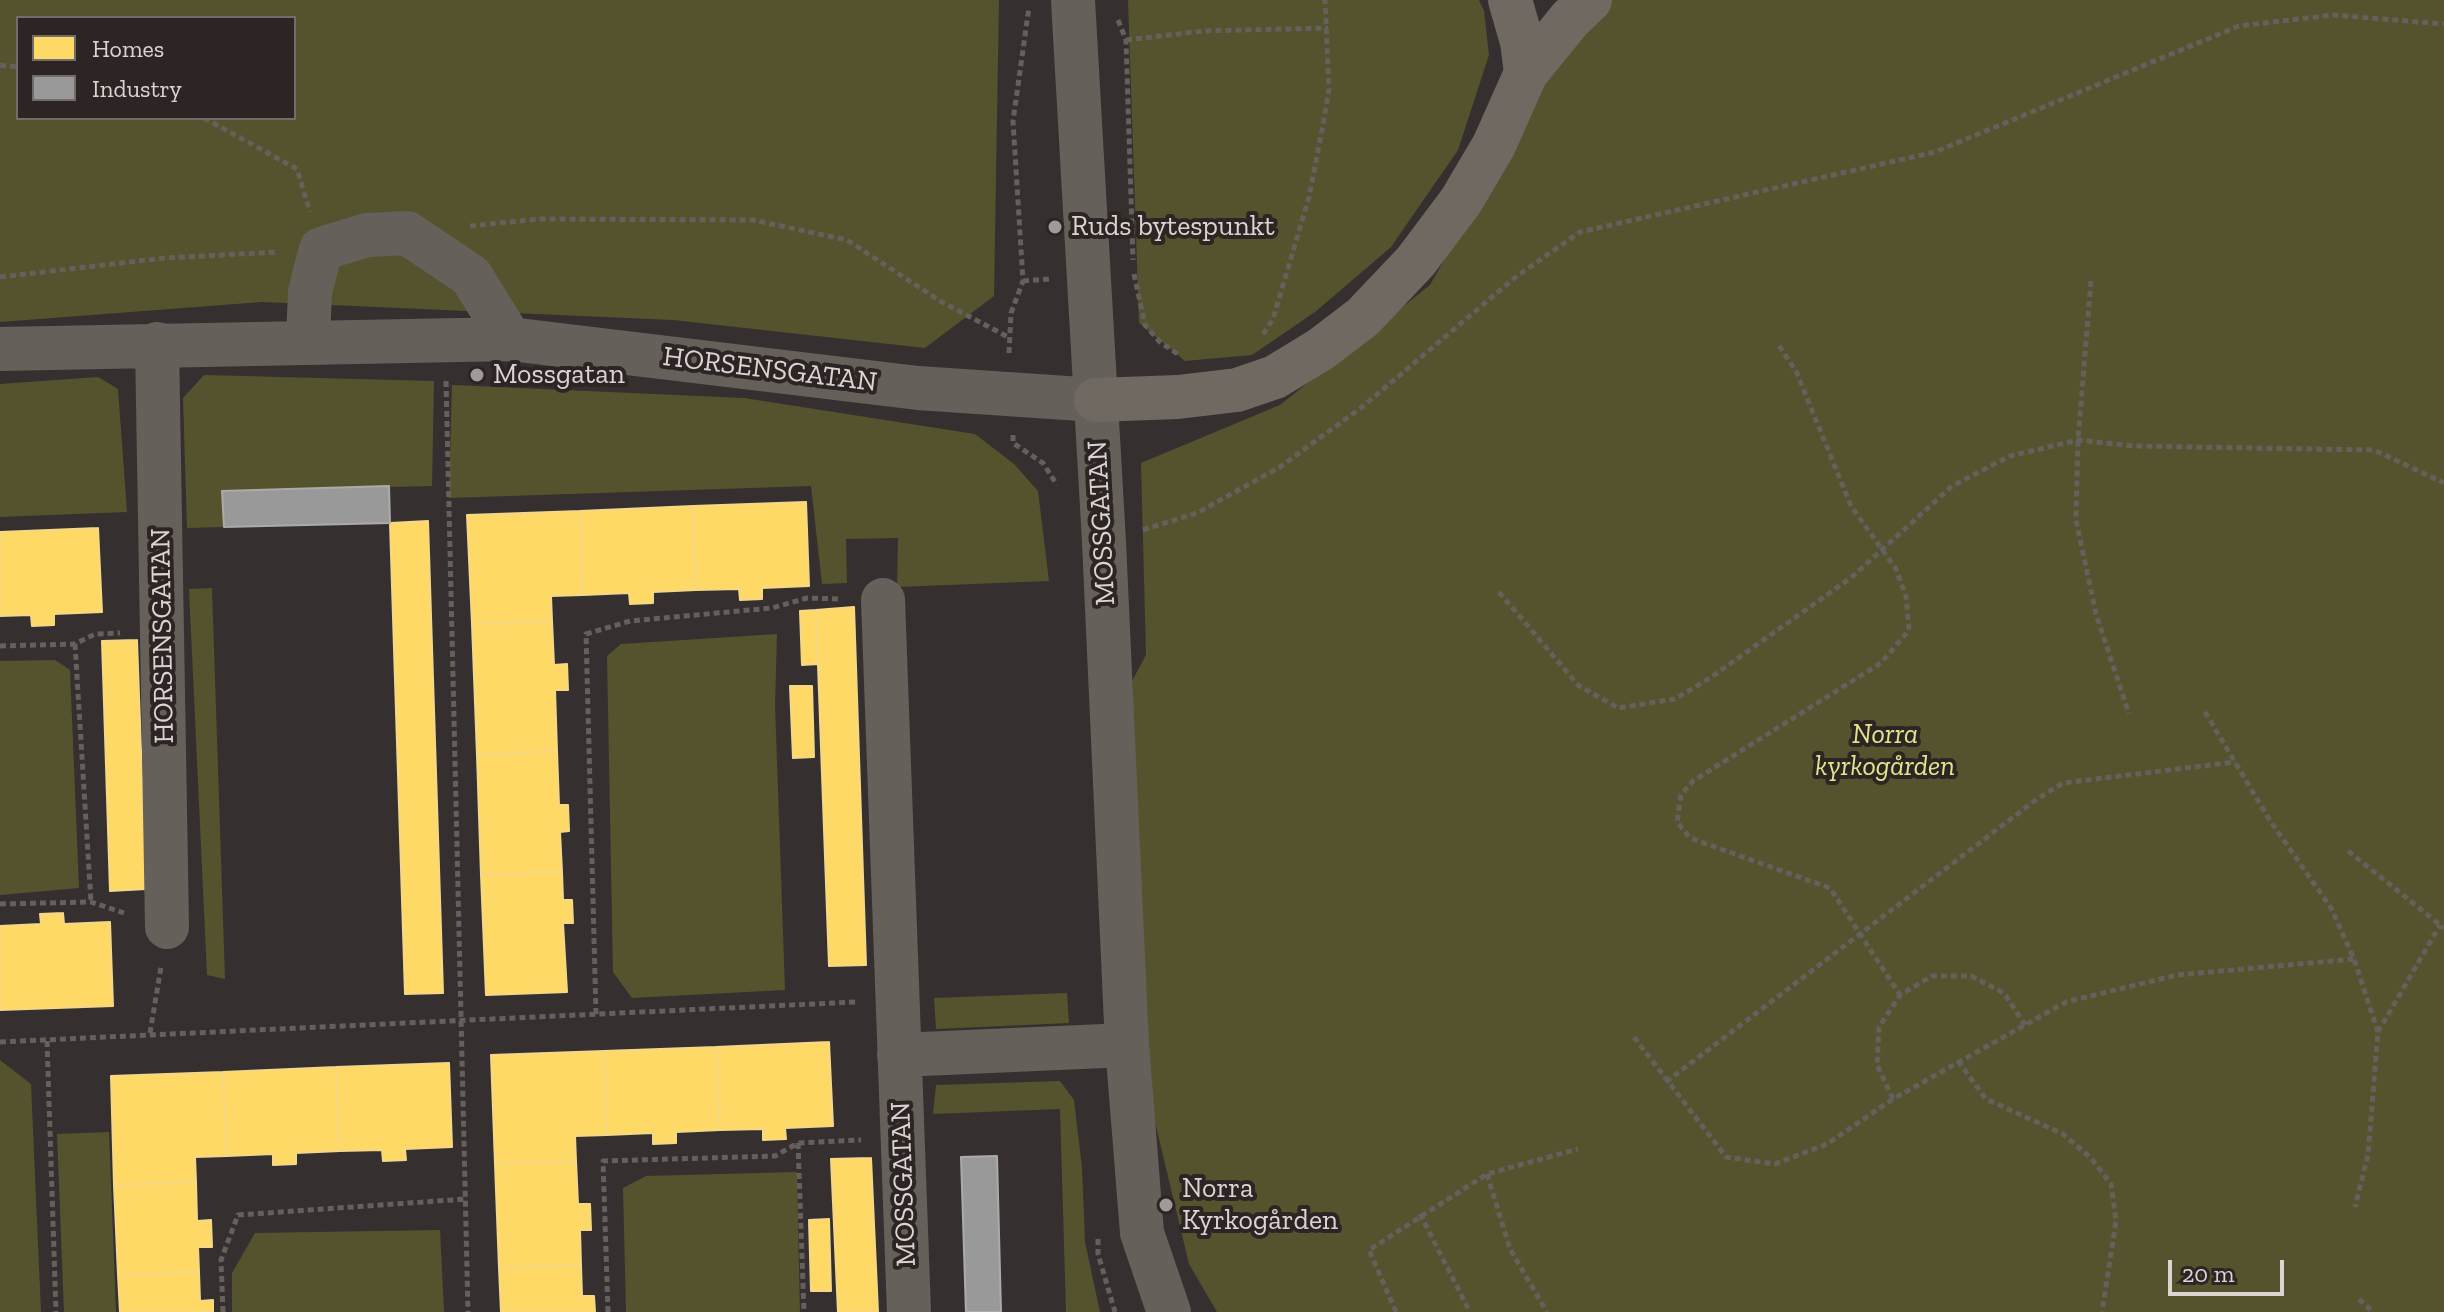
<!DOCTYPE html>
<meta charset="utf-8">
<style>
body{margin:0}
#map{position:relative;width:2444px;height:1312px;overflow:hidden;background:#35302f;font-family:"Zilla Slab",serif}
canvas{display:block}
.legend{position:absolute;left:16px;top:16px;width:280px;height:104px;box-sizing:border-box;background:#2d2523;border:2px solid #726b69;margin:0;padding:10px 14px;list-style:none;font-size:24px;color:#dad5d3}
.legend li{display:flex;align-items:center;gap:16px;height:40px}
.legend b{width:40px;border:2px solid #726b69}
.scale{position:absolute;left:2168px;top:1260px;width:116px;height:36px;box-sizing:border-box;border:4px solid #dad5d3;border-top:0;padding-left:10px;font-size:24px;line-height:28px;white-space:nowrap;color:#dad5d3;-webkit-text-stroke:6px #2d2523;paint-order:stroke}
</style>
<div id="map">
<canvas width="2444" height="1312"></canvas>
<ul class="legend">
<li><b style="height:22px;background:#ffd966"></b>Homes</li>
<li><b style="height:22px;background:#999"></b>Industry</li>
</ul>
<div class="scale">20 m</div>
</div>
<script>
const ctx = document.querySelector('canvas').getContext('2d');
ctx.lineJoin = 'round';
function fill(path, color) {
  ctx.fillStyle = color;
  ctx.fill(path, 'evenodd');
}
function poly(rows) {
  const path = new Path2D();
  for (const r of rows) {
    path.moveTo(r[0], r[1]);
    for (let i = 2; i < r.length; i += 2) path.lineTo(r[i], r[i + 1]);
  }
  return path;
}
function strokePath(path, color, width, dash) {
  ctx.strokeStyle = color;
  ctx.lineWidth = width;
  ctx.lineCap = dash ? 'butt' : 'round';
  ctx.setLineDash(dash || []);
  ctx.stroke(path);
}
function label(font, color, halo, rows, align = 'center') {
  ctx.font = font + ' "Zilla Slab",serif';
  ctx.lineWidth = 8;
  ctx.setLineDash([]);
  ctx.textBaseline = 'middle';
  ctx.strokeStyle = halo;
  ctx.fillStyle = color;
  for (const [text, x, y, turn = 0] of rows) {
    ctx.save();
    ctx.translate(x, y);
    ctx.rotate((+turn || 0) * Math.PI / 180);
    ctx.textAlign = isNaN(turn) ? turn : align;
    if (halo) ctx.strokeText(text, 0, 0);
    ctx.fillText(text, 0, 0);
    ctx.restore();
  }
}
const green = poly([
 [0,0,999,0,994,296,925,348,673,320,262,302,0,322],
 [18,18,294,18,294,118,18,118],
 [1128,0,1479,0,1484,11,1489,55,1458,150,1391,247,1315,312,1252,355,1185,361,1139,323],
 [1595,0,2444,0,2444,1312,1217,1312,1189,1264,1144,1076,1125,694,1146,655,1141,463,1280,405,1430,285,1571,35],
 [204,375,434,381,432,486,223,491,224,527,187,528,183,398],
 [98,377,118,389,127,512,0,517,0,384],
 [452,385,744,398,975,434,1014,464,1038,491,1049,581,897,587,898,538,846,539,847,583,822,584,811,486,449,498],
 [212,588,225,979,207,975,189,589],
 [777,634,775,705,785,990,632,998,613,972,607,656,621,644],
 [55,660,70,670,79,888,0,895,0,661],
 [1067,993,1069,1023,936,1029,934,998],
 [0,1060,31,1084,41,1312,0,1312],
 [1060,1081,1074,1100,1082,1168,1085,1242,1100,1312,1066,1312,1060,1109,933,1114,936,1085],
 [109,1132,116,1312,64,1312,57,1134],
 [797,1172,800,1312,626,1312,623,1188,646,1176],
 [440,1230,444,1312,232,1312,232,1273,255,1233]
]);
const homes = poly([
 [806,502,809,586,762,588,762,599,740,600,739,589,696,590,693,506,806,502],
 [693,506,696,590,653,592,653,603,630,604,629,593,583,595,580,511,693,506],
 [580,511,583,595,551,596,552,621,472,624,467,515,580,511],
 [428,521,443,993,405,994,390,523,428,521],
 [98,528,102,612,54,614,54,625,32,626,31,615,0,616,0,532,98,528],
 [854,607,866,965,829,966,816,610,854,607],
 [816,610,818,664,802,665,800,611,816,610],
 [552,621,554,665,567,664,568,690,555,690,557,751,477,755,472,624,552,621],
 [137,640,146,889,110,891,102,641,137,640],
 [790,686,812,686,814,757,793,758,790,686],
 [557,751,559,805,568,805,569,831,560,832,562,872,481,875,477,755,557,751],
 [562,872,563,900,572,900,573,923,563,923,567,992,486,995,481,875,562,872],
 [63,913,64,924,110,922,113,1006,0,1010,0,926,41,924,40,914,63,913],
 [829,1042,833,1126,785,1128,786,1139,763,1140,763,1129,720,1130,716,1047,829,1042],
 [716,1047,720,1130,676,1132,676,1143,653,1144,653,1133,607,1135,604,1051,716,1047],
 [604,1051,607,1135,575,1136,576,1161,495,1164,491,1055,604,1051],
 [449,1063,452,1147,405,1149,406,1160,383,1161,382,1150,340,1151,336,1067,449,1063],
 [336,1067,340,1151,296,1153,296,1164,273,1165,273,1154,227,1156,223,1072,336,1067],
 [223,1072,227,1156,195,1157,196,1182,114,1185,111,1076,223,1072],
 [871,1158,878,1312,838,1312,831,1159,871,1158],
 [576,1161,578,1204,590,1204,591,1230,580,1230,581,1265,499,1268,495,1164,576,1161],
 [196,1182,197,1221,211,1220,212,1247,198,1247,199,1272,118,1275,114,1185,196,1182],
 [829,1219,831,1291,811,1291,809,1220,829,1219],
 [581,1265,582,1296,594,1296,595,1312,501,1312,499,1268,581,1265],
 [199,1272,200,1301,213,1300,213,1312,120,1312,118,1275,199,1272]
]);
const industry = poly([
 [389,486,390,523,224,527,222,491,389,486],
 [997,1156,1001,1312,966,1312,961,1157,997,1156]
]);
const path = poly([
 [1118,20,1126,40,1133,260],
 [1126,40,1203,31,1328,28],
 [0,65,18,67],
 [204,118,297,169,310,212],
 [470,226,539,219,753,220,847,240,940,301,1008,337],
 [1134,274,1145,325,1160,342,1179,355],
 [0,277,165,258,278,252],
 [1023,281,1049,279],
 [2091,281,2078,440,2076,520,2096,614,2129,714],
 [1263,334,1273,319,1309,197,1323,125,1329,89,1325,0],
 [1779,346,1796,371,1851,506,1896,569,1906,596,1909,630,1881,663,1693,781,1681,795,1677,822,1690,838,1830,888,1900,995],
 [1009,353,1011,313,1023,281,1013,121,1029,7],
 [446,381,468,1312],
 [1013,435,1013,443,1043,463,1057,485],
 [1143,530,1197,513,1280,467,1362,407,1517,276,1580,232,1935,152,2239,26,2333,15,2444,24],
 [1499,592,1578,685,1618,708,1675,699,1710,678,1852,577,1952,486,2010,456,2078,440,2134,446,2374,450,2444,483],
 [75,644,91,902],
 [0,646,75,644,95,634,120,633],
 [2205,712,2269,819,2331,908,2354,959,2378,1032,2368,1155,2355,1207],
 [2348,851,2444,928],
 [0,904,91,902,124,913],
 [596,1014,586,634,630,621,772,608,807,598,842,599],
 [2378,1032,2440,925],
 [150,1033,161,967],
 [1634,1037,1726,1157,1775,1164,1827,1144,1893,1099,2066,1002,2177,975,2354,959],
 [47,1041,56,1312],
 [0,1042,856,1002],
 [1958,1061,1986,1099,2063,1134,2091,1158,2111,1184,2116,1221,2102,1312],
 [1666,1082,2037,799,2063,783,2235,762],
 [1893,1099,1877,1065,1879,1027,1900,995,1932,976,1971,976,2004,993,2025,1025],
 [798,1143,804,1312],
 [1487,1174,1510,1249,1547,1312],
 [1420,1214,1470,1312],
 [1098,1239,1098,1254,1115,1312],
 [2359,1299,2373,1312],
 [223,1312,221,1260,238,1215,466,1199],
 [608,1312,603,1161,775,1156,798,1143,861,1140],
 [1396,1312,1369,1250,1487,1174,1578,1149]
]);
const minor = poly([
 [1073,0,1104,542,1127,1045,1142,1233,1169,1312],
 [308,340,310,292,321,249,367,235,407,233,471,276,510,339],
 [157,344,167,927],
 [0,349,510,339,918,388,1096,400],
 [883,600,909,1312],
 [899,1055,1127,1045]
]);
const major = poly([
 [1510,0,1522,42,1526,73],
 [1096,400,1178,397,1237,390,1275,377,1321,349,1363,317,1416,261,1461,201,1494,145,1526,73,1570,19,1590,0]
]);
const markers = [
 [1055,227,8,"#a09b9a"],
 [477,375,8,"#a09b9a"],
 [1166,1205,8,"#a09b9a"]
];
const poiNames = [
 ["Ruds bytespunkt",1071,227],
 ["Mossgatan",493,375],
 ["Norra",1182,1189],
 ["Kyrkogården",1182,1221]
];
const streetNames = [
 ["HORSENSGATAN",770,370,7],
 ["MOSSGATAN",1102,523,-93],
 ["HORSENSGATAN",163,636,-91],
 ["MOSSGATAN",904,1184,-92]
];
const parkNames = [
 ["Norra",1885,735],
 ["kyrkogården",1885,767]
];
fill(green, '#54532d');
fill(homes, '#ffd966');
strokePath(homes, '#f4d887', 2);
fill(industry, '#999');
strokePath(industry, '#acabaa', 2);
strokePath(path, '#64605b', 5, [6, 4]);
strokePath(minor, '#66605a', 44);
strokePath(major, '#706961', 44);
for (const [x, y, r, color] of markers) {
  const dot = new Path2D();
  dot.arc(x, y, r, 0, 2 * Math.PI);
  ctx.fillStyle = color;
  ctx.fill(dot);
  strokePath(dot, '#2d2523', 3);
}
label('28px', '#dad5d3', '#2d2523', poiNames, 'left');
label('28px', '#dad5d3', '#2d2523', streetNames);
label('italic 28px', '#e3e48c', '#2d2523', parkNames);
</script>
